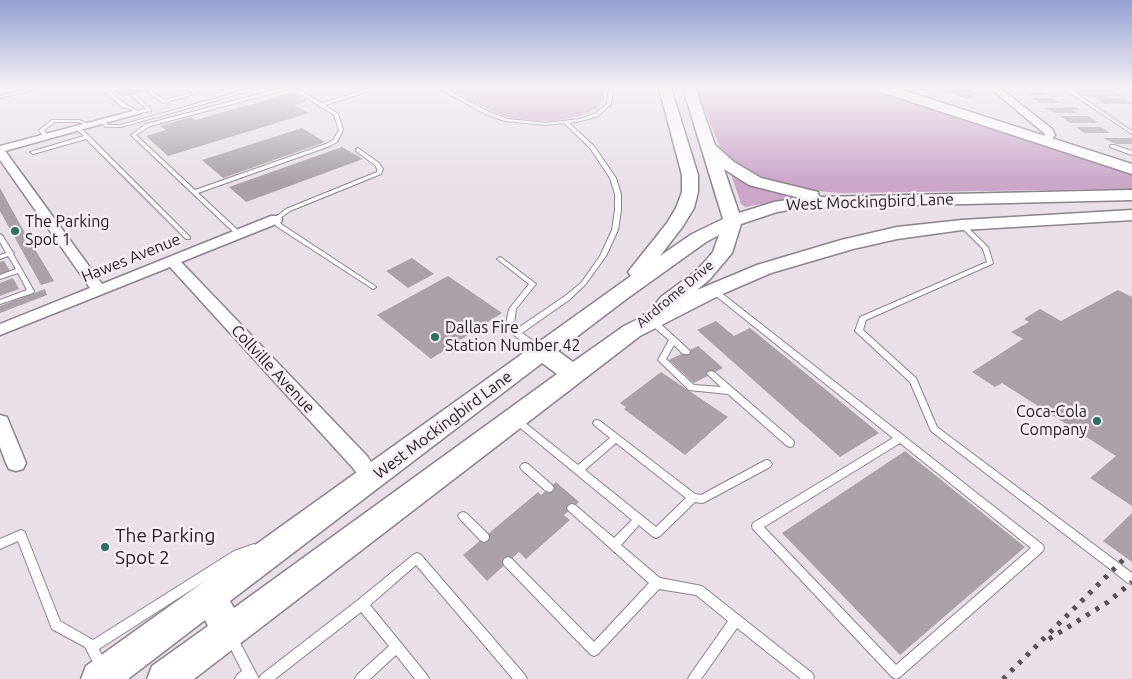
<!DOCTYPE html>
<style>
body{margin:0}
canvas{display:block;background:#e9dfe8}
</style>
<canvas width="1132" height="679"></canvas>
<script>
const ctx = document.querySelector('canvas').getContext('2d');
ctx.lineJoin = 'round';
function fill(path, color) {
  ctx.fillStyle = color;
  ctx.fill(path, 'evenodd');
}
function poly(rows) {
  const path = new Path2D();
  for (const r of rows) {
    path.moveTo(r[0], r[1]);
    for (let i = 2; i < r.length; i += 2) path.lineTo(r[i], r[i + 1]);
  }
  return path;
}
function strokePath(path, color, width, dash) {
  ctx.strokeStyle = color;
  ctx.lineWidth = width;
  ctx.lineCap = dash ? 'butt' : 'round';
  ctx.setLineDash(dash || []);
  ctx.stroke(path);
}
function label(font, color, halo, rows, align = 'center') {
  ctx.font = font + ' Ubuntu,sans-serif';
  ctx.lineWidth = 5;
  ctx.setLineDash([]);
  ctx.textBaseline = 'middle';
  ctx.strokeStyle = halo;
  ctx.fillStyle = color;
  for (const [text, x, y, turn = 0] of rows) {
    ctx.save();
    ctx.translate(x, y);
    ctx.rotate((+turn || 0) * Math.PI / 180);
    ctx.textAlign = isNaN(turn) ? turn : align;
    if (halo) ctx.strokeText(text, 0, 0);
    ctx.fillText(text, 0, 0);
    ctx.restore();
  }
}
const green = poly([
 [447,88,603,88,604,98,597,108,580,116,554,121,528,121,502,116],
 [696,88,876,88,1132,174,1132,189,841,193,803,190,764,179,737,166,721,150],
 [731,174,796,197,796,198,745,207,741,204]
]);
const building = poly([
 [122,88,139,88,143,92,122,97,115,90],
 [935,88,961,88,978,93,968,99],
 [1072,90,1111,90,1122,96,1105,96,1109,98,1126,98,1132,104,1105,104,1092,96,1082,96],
 [1022,91,1037,91,1050,95,1029,95],
 [293,92,307,101,294,105,309,113,168,156,146,136,166,130,160,126,191,117,196,120],
 [1033,98,1053,98,1060,103,1039,103],
 [1076,107,1081,110,1072,110,1077,113,1056,113,1045,108],
 [1060,116,1088,116,1099,123,1070,123],
 [1076,127,1101,127,1110,133,1084,133],
 [302,128,325,142,223,178,202,160],
 [1103,138,1132,138,1132,144,1116,144],
 [342,147,363,159,246,202,229,187],
 [0,188,21,226,54,281,41,285,0,211],
 [412,258,434,274,408,288,386,271],
 [4,261,10,271,0,275,0,262],
 [448,276,502,313,431,359,377,315],
 [13,278,19,289,0,296,0,283],
 [45,289,47,295,0,313,0,306],
 [1118,290,1132,297,1132,506,1090,478,1116,456,1002,383,995,387,972,372,1023,339,1011,332,1029,322,1024,319,1040,309,1061,321],
 [716,321,734,336,750,328,879,433,840,457,697,330],
 [698,346,723,368,694,383,669,360],
 [661,372,728,417,685,455,624,409,626,407,620,403],
 [905,451,1025,547,900,655,782,533],
 [556,482,579,502,564,515,570,520,526,559,519,552,487,581,463,555,538,492,541,495],
 [1132,513,1132,562,1103,541]
]);
const service = poly([
 [31,88,39,88,0,98,0,96,31,88],
 [101,88,106,88,126,105,133,108,131,109,122,107,101,88],
 [154,88,162,88,152,91,164,100,193,93,187,88,192,88,198,93,163,103,147,91,154,88],
 [252,88,260,88,121,127,106,127,100,122,102,121,109,125,121,125,252,88],
 [283,88,297,88,322,103,372,88,379,88,325,105,338,114,343,130,337,142,330,146,198,193,241,233,241,235,237,235,228,227,131,135,146,124,283,88],
 [285,90,294,90,334,115,339,130,333,140,326,144,195,190,136,135,150,126,285,90],
 [438,88,444,88,491,113,508,119,546,123,580,119,594,114,607,104,609,88,613,88,611,104,598,116,581,121,569,123,594,146,616,178,621,194,621,210,618,230,606,256,585,285,569,300,522,333,545,349,546,351,545,353,539,353,519,339,514,335,506,324,509,309,529,284,497,259,500,257,502,258,536,284,516,309,514,324,518,328,565,296,581,283,600,256,612,230,615,210,615,194,610,178,590,148,564,123,546,125,505,121,487,115,438,88],
 [1063,88,1068,88,1132,131,1132,134,1063,88],
 [134,94,151,109,151,111,134,114,132,110,132,109,136,109,137,111,146,109,132,96,132,95,134,94],
 [52,120,79,120,91,125,89,126,78,122,55,122,44,130,48,137,44,138,39,130,52,120],
 [76,127,80,127,190,237,190,239,186,239,86,139,33,154,30,152,84,136,76,129,76,127],
 [1110,145,1114,145,1132,151,1132,155,1110,147,1110,145],
 [358,148,379,163,383,169,381,174,290,211,279,219,281,224,375,286,376,287,375,288,373,289,276,226,273,219,286,209,377,172,377,169,375,165,356,151,356,149,358,148],
 [962,223,964,224,988,247,993,263,992,264,866,320,863,330,916,378,937,427,1132,573,1132,584,1128,583,931,431,910,382,855,331,860,317,987,262,983,249,959,225,962,223],
 [0,234,2,235,12,251,14,253,13,254,34,291,33,293,0,304,0,300,27,290,18,273,0,279,0,275,16,269,8,256,0,259,0,255,6,253,0,242,0,234],
 [711,288,715,288,1043,545,1044,548,1043,551,900,677,896,679,892,677,753,529,752,526,753,523,893,438,711,292,710,290,711,288],
 [900,443,1031,548,896,665,764,527,900,443],
 [649,319,655,319,689,350,690,352,689,354,683,354,674,345,666,359,694,385,721,387,707,374,708,372,711,371,714,372,793,440,794,443,793,446,790,447,787,446,728,394,689,390,658,360,669,340,649,323,648,321,649,319],
 [516,417,519,418,578,465,610,438,594,425,593,423,594,421,597,420,600,421,695,494,701,495,764,461,767,460,770,461,772,464,770,467,705,502,702,503,695,502,660,536,656,538,652,536,639,525,621,545,660,578,702,586,812,673,814,677,813,679,801,679,737,628,701,679,688,679,690,675,728,621,696,595,659,589,598,654,594,656,590,654,504,565,503,562,504,559,508,557,512,559,594,642,649,583,569,511,567,508,569,505,572,504,575,505,614,538,632,520,513,422,512,420,513,418,516,417],
 [616,443,686,498,656,527,585,470,616,443],
 [525,463,528,464,552,485,554,488,552,491,549,492,546,491,522,470,520,467,522,464,525,463],
 [463,512,466,513,488,534,489,537,488,540,484,542,480,540,460,519,458,516,460,513,463,512],
 [21,530,25,532,26,535,60,621,93,640,234,551,254,544,258,546,259,549,258,552,241,558,99,649,114,679,102,679,85,647,52,629,18,541,0,549,0,539,21,530],
 [417,553,421,555,525,675,527,679,513,679,416,565,370,605,427,675,429,679,415,679,396,655,370,679,355,679,357,675,389,646,361,612,275,679,259,679,261,675,358,600,413,555,417,553],
 [232,633,236,635,259,679,235,679,237,675,242,671,226,639,228,635,232,633]
]);
const minor = poly([
 [990,88,1000,88,1052,129,1055,135,1048,144,1044,145,1039,142,1045,135,1044,133,990,88],
 [133,111,141,113,5,151,102,284,271,216,281,216,282,219,281,222,181,262,367,456,382,478,379,484,372,487,365,484,353,468,170,267,0,335,0,324,90,288,0,160,0,146,133,111],
 [0,415,7,417,9,422,26,463,23,469,16,471,9,469,6,463,0,447,0,415]
]);
const secondary = poly([
 [659,88,671,88,698,175,698,192,694,208,683,226,660,256,692,234,723,219,683,88,695,88,715,145,734,162,761,178,818,192,819,197,1132,190,1132,200,801,208,777,212,741,224,732,253,710,279,697,290,757,265,841,240,897,227,962,220,1132,210,1132,220,962,230,897,239,853,249,771,273,720,295,640,336,194,679,147,679,152,666,208,626,205,620,128,679,81,679,86,666,631,276,628,272,667,223,676,208,682,192,682,175,659,88],
 [724,169,749,185,800,198,774,202,739,213,724,169],
 [719,235,713,252,707,259,696,271,661,297,657,302,662,307,624,326,573,362,558,351,625,300,706,242,719,235],
 [542,363,557,374,234,608,230,601,542,363],
 [876,88,896,88,1132,164,1132,174,878,91,876,88]
]);
const rail = poly([
 [1049,639,1108,602,1132,582],
 [1003,679,1126,557]
]);
const markers = [
 [15,231,5,"#2c7063"],
 [435,337,5,"#2c7063"],
 [1097,421,5,"#2c7063"],
 [105,547,5,"#2c7063"]
];
const farStreetnames = [
 ["Airdrome Drive",675,294,-40]
];
const streetNames = [
 ["West Mockingbird Lane",870,202,-2],
 ["Hawes Avenue",131,258,-22],
 ["Collville Avenue",273,369,47],
 ["West Mockingbird Lane",443,425,-37]
];
const poiNames = [
 ["The Parking",25,222],
 ["Spot 1",25,240],
 ["Dallas Fire",445,328],
 ["Station Number 42",445,346],
 ["Coca-Cola",1087,412,"right"],
 ["Company",1087,430,"right"]
];
const nearPoinames = [
 ["The Parking",115,536],
 ["Spot 2",115,558]
];
fill(green, '#cba6c9');
fill(building, '#a9a0a8');
strokePath(service, '#8c838c', 2);
strokePath(minor, '#8c838c', 3);
strokePath(secondary, '#8c838c', 3);
fill(service, '#fff');
fill(minor, '#fff');
fill(secondary, '#fff');
strokePath(rail, '#585257', 5, [4, 7]);
const sky = ctx.createLinearGradient(0, 0, 0, 183);
sky.addColorStop(0, '#93a0d2');
sky.addColorStop(0.48, '#f5f1f5');
sky.addColorStop(1, '#f5f1f500');
ctx.fillStyle = sky;
ctx.fillRect(0, 0, 1132, 183);
for (const [x, y, r, color] of markers) {
  const dot = new Path2D();
  dot.arc(x, y, r, 0, 2 * Math.PI);
  ctx.fillStyle = color;
  ctx.fill(dot);
  strokePath(dot, '#f6ecf5', 2);
}
label('14px', '#252125', '#f6ecf5', farStreetnames);
label('16px', '#252125', '#f6ecf5', streetNames);
label('16px', '#252125', '#f6ecf5', poiNames, 'left');
label('19px', '#252125', '#f6ecf5', nearPoinames, 'left');
</script>
